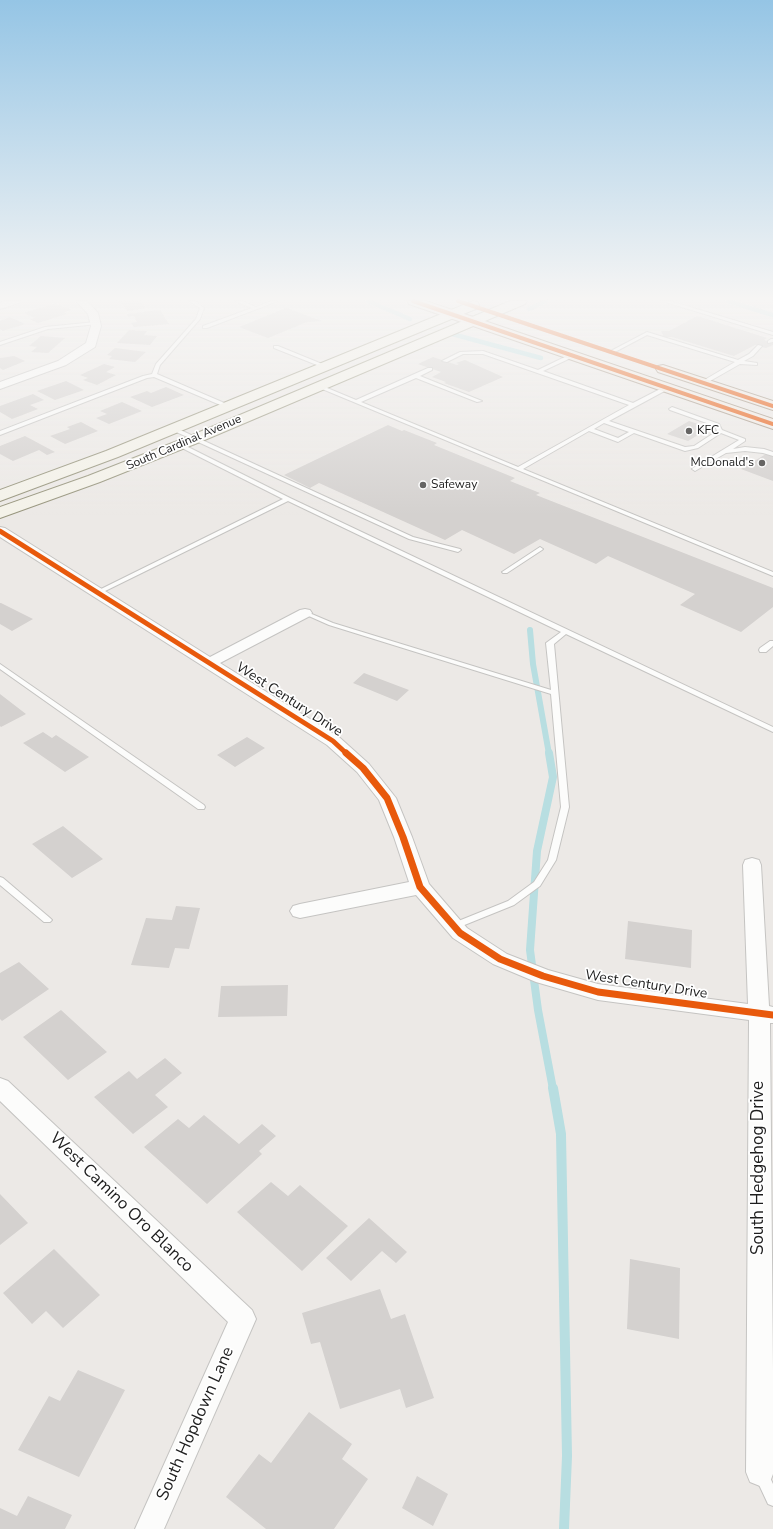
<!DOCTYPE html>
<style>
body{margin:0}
canvas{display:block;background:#ece9e6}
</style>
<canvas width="773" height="1529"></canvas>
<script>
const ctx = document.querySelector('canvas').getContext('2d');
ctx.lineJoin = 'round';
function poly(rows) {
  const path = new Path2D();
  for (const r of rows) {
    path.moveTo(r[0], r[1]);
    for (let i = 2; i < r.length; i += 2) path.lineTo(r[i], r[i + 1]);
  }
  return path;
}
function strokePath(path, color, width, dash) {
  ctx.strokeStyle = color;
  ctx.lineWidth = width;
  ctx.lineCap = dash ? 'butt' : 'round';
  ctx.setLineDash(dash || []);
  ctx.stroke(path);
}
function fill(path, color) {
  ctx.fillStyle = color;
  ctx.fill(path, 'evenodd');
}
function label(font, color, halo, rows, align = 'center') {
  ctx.font = font + ' "Nunito Sans",sans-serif';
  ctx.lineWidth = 3.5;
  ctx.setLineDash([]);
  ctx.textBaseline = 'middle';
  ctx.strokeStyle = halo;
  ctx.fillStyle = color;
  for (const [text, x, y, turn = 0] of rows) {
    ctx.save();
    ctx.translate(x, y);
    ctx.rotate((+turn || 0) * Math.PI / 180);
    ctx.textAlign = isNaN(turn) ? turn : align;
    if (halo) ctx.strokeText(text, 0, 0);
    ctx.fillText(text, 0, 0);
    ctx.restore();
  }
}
const streamFar3 = poly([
 [368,301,410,319],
 [728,301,773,315],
 [529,309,546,301],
 [452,334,541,358]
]);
const streamFar2 = poly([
 [530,630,533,664,549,754]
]);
const streamFar1 = poly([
 [549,753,553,777,537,851,530,950,538,1010,553,1089]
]);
const stream = poly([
 [553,1088,561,1134,567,1456,564,1529]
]);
const building = poly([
 [118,301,140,301,146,308,128,311],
 [55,303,71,310,64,312,67,314,38,323,30,319,35,318,24,313],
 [286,308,322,321,307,322,268,338,239,327],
 [160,310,169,324,134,327,131,323,137,322,134,316,128,317,127,314],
 [697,316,767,338,764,340,773,343,773,345,766,348,755,345,734,356,672,337,664,337,661,331,669,331],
 [10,317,25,324,3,331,0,329,0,321],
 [129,330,147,331,144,335,157,336,150,345,117,343],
 [41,336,65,338,48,353,31,352,37,347,29,346],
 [115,348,146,352,135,362,109,359,112,356,107,355],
 [14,356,25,361,3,370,0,368,0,358],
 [433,357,457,365,459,364,456,363,465,360,503,377,469,392,444,383,446,382,432,377,441,372,418,364],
 [104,364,115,367,106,372,116,375,97,385,83,380,88,378,80,375],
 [66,381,84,390,55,400,37,391],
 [166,387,184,395,152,407,130,397,147,391,151,393],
 [33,394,44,400,30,405,38,409,12,419,0,412,0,406],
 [122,402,142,411,109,424,96,418,107,414,100,411],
 [689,421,710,428,688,441,667,434],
 [81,422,98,431,65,444,50,436,70,429,67,427],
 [388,425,402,431,404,430,437,443,434,445,515,478,510,481,540,493,536,495,773,588,773,607,741,632,680,605,695,594,608,556,596,564,540,539,514,554,462,530,445,540,319,483,310,488,284,475],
 [25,436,55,452,47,455,39,450,13,461,0,454,0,446],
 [766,454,773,456,773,481,741,469],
 [0,603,1,603,33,619,12,631,0,624],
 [364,673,409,690,397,701,353,683],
 [0,694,26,714,1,727,0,726],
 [43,732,52,738,56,735,89,757,65,772,23,743],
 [247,737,265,748,235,767,217,755],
 [63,826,103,859,72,878,32,844],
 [176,906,200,908,189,949,175,948,169,968,131,965,146,918,172,920],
 [628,921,692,930,691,968,625,959],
 [19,962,49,989,2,1021,0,1019,0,973],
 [288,985,287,1016,218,1017,221,986],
 [61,1010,107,1052,68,1080,23,1037],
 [165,1058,182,1073,155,1095,168,1107,133,1134,94,1097,129,1071,137,1079],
 [204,1115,239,1144,262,1124,276,1136,259,1151,262,1154,207,1204,144,1147,178,1119,189,1128],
 [271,1182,288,1196,300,1185,348,1226,302,1271,237,1212],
 [0,1194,28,1223,0,1245],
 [369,1218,407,1252,396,1263,382,1251,351,1281,326,1258],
 [54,1249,100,1295,63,1328,46,1311,32,1324,3,1293],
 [630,1259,680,1268,679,1339,627,1329],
 [380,1289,391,1319,405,1314,434,1398,406,1408,400,1389,340,1409,320,1342,311,1344,302,1313],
 [78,1370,125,1390,79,1477,18,1450,49,1396,60,1401],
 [309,1412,352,1444,342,1459,368,1479,334,1529,266,1529,226,1497,259,1454,271,1463],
 [417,1476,448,1494,433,1526,402,1508],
 [28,1496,72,1515,65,1529,0,1529,0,1508,17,1516]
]);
const service = poly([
 [189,301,195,301,204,308,200,319,160,365,157,374,229,405,229,407,225,407,154,377,147,378,0,435,0,431,143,376,152,374,156,364,196,319,200,308,189,301],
 [235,301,242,301,256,307,271,301,278,301,207,328,203,328,203,326,252,308,235,301],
 [662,301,670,301,773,332,773,335,662,301],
 [96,322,98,323,98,324,48,329,0,345,0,342,45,327,96,322],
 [647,332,738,360,749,354,758,345,762,346,753,356,744,361,757,363,757,365,740,364,703,385,700,383,701,382,735,362,647,335,613,353,609,352,647,332],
 [771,339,773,339,773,342,768,343,768,341,771,339],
 [274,346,278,346,327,366,322,367,274,348,274,346],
 [483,351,538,370,571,354,575,354,575,356,543,371,633,403,666,386,670,386,670,388,609,421,685,447,694,446,717,431,715,426,670,410,669,409,672,407,719,424,722,430,745,439,745,441,733,449,745,447,764,449,773,452,773,456,763,453,745,451,726,453,695,471,692,469,693,468,739,440,721,433,698,448,685,451,634,433,618,442,589,431,523,469,773,572,773,576,315,386,320,385,356,400,428,368,432,368,432,370,420,376,482,401,477,402,416,378,361,402,518,467,629,405,483,354,463,354,447,362,442,361,460,352,483,351],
 [604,423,629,432,618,438,594,429,604,423],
 [172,428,176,428,413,537,460,549,461,550,458,552,409,539,172,430,172,428],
 [180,443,290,498,773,727,773,732,566,634,554,644,569,807,556,860,540,886,514,905,457,928,451,928,449,926,451,924,508,901,534,882,548,860,561,807,551,694,329,625,302,613,303,612,307,612,333,623,551,690,546,643,561,632,288,501,99,594,95,594,95,592,283,499,178,446,177,445,180,443],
 [540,547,543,549,542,550,507,573,503,573,502,572,540,547],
 [770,641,773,641,773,646,766,652,760,652,759,650,760,648,770,641],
 [0,664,204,805,205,807,204,809,198,809,0,669,0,664],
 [0,877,3,878,50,918,52,920,50,922,44,922,0,885,0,877],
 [761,1467,766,1469,773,1484,773,1506,768,1504,754,1474,756,1469,761,1467]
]);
const minor = poly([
 [5,301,21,301,19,303,0,309,0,303,5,301],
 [76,301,87,301,98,313,101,326,95,347,66,365,0,389,0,382,58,361,86,343,91,326,88,314,76,301],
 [0,527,5,528,210,657,300,610,305,609,310,610,312,613,310,616,220,663,339,737,369,764,396,798,412,837,429,884,467,928,507,954,548,970,598,984,748,1004,743,865,745,860,752,858,759,860,761,865,769,1006,773,1007,773,1023,770,1023,773,1371,773,1474,770,1482,760,1486,750,1482,746,1472,749,1020,598,1000,536,982,493,964,453,938,416,895,300,918,293,916,290,911,293,906,300,904,409,882,394,837,379,800,357,772,327,745,0,537,0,527],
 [0,1078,8,1081,252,1310,256,1319,164,1529,135,1529,228,1322,0,1101,0,1078]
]);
const secondary = poly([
 [473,301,478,302,479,305,478,308,118,457,0,501,0,490,106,451,473,301],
 [510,301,527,301,525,304,200,442,100,482,0,518,0,507,88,476,190,436,510,301]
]);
const primary = poly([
 [407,301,426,301,773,419,773,429,409,304,407,301],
 [663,365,773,401,773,410,658,372,656,369,658,366,663,365]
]);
const cyclewayFar2 = poly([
 [413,301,773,424],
 [458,301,773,406]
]);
const cyclewayFar1 = poly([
 [0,531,333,741,347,754]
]);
const cycleway = poly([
 [346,753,363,768,387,798,403,837,420,887,460,933,500,959,543,976,598,992,773,1015]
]);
const markers = [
 [689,431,4,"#666564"],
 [762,463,4,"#666564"],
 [423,485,4,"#666564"]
];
const farPoinames = [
 ["KFC",697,431],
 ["McDonald's",754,463,"right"],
 ["Safeway",431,485]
];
const farStreetnames = [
 ["South Cardinal Avenue",184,443,-23]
];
const streetNames = [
 ["West Century Drive",289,700,33],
 ["West Century Drive",646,985,9]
];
const nearStreetnames = [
 ["South Hedgehog Drive",759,1168,-90],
 ["West Camino Oro Blanco",121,1203,44],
 ["South Hopdown Lane",196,1424,-66]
];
strokePath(streamFar3, '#b8dee1', 4.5);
strokePath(streamFar2, '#b8dee1', 6);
strokePath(streamFar1, '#b8dee1', 8);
strokePath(stream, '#b8dee1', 10);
fill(building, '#d4d1cf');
strokePath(service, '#c5c4c2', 2);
strokePath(minor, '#c5c4c2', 2);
strokePath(secondary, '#97957d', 2);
strokePath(primary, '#a29382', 2);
fill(service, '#fcfcfb');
fill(minor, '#fcfcfb');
fill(secondary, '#f4f2e9');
fill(primary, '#f1eae3');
strokePath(cyclewayFar2, '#e8590c', 4);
strokePath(cyclewayFar1, '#e8590c', 5);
strokePath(cycleway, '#e8590c', 7);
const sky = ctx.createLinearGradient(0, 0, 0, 515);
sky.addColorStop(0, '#95c5e5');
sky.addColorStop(0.58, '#f6f5f4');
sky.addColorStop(1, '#f6f5f400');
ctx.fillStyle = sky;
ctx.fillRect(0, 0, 773, 515);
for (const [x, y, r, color] of markers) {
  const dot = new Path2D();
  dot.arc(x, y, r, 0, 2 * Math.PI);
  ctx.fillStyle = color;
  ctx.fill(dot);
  strokePath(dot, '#fff', 1.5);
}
label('12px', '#1e1e1e', '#fff', farPoinames, 'left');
label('12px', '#1e1e1e', '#fff', farStreetnames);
label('14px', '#1e1e1e', '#fff', streetNames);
label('17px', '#1e1e1e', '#fff', nearStreetnames);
</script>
